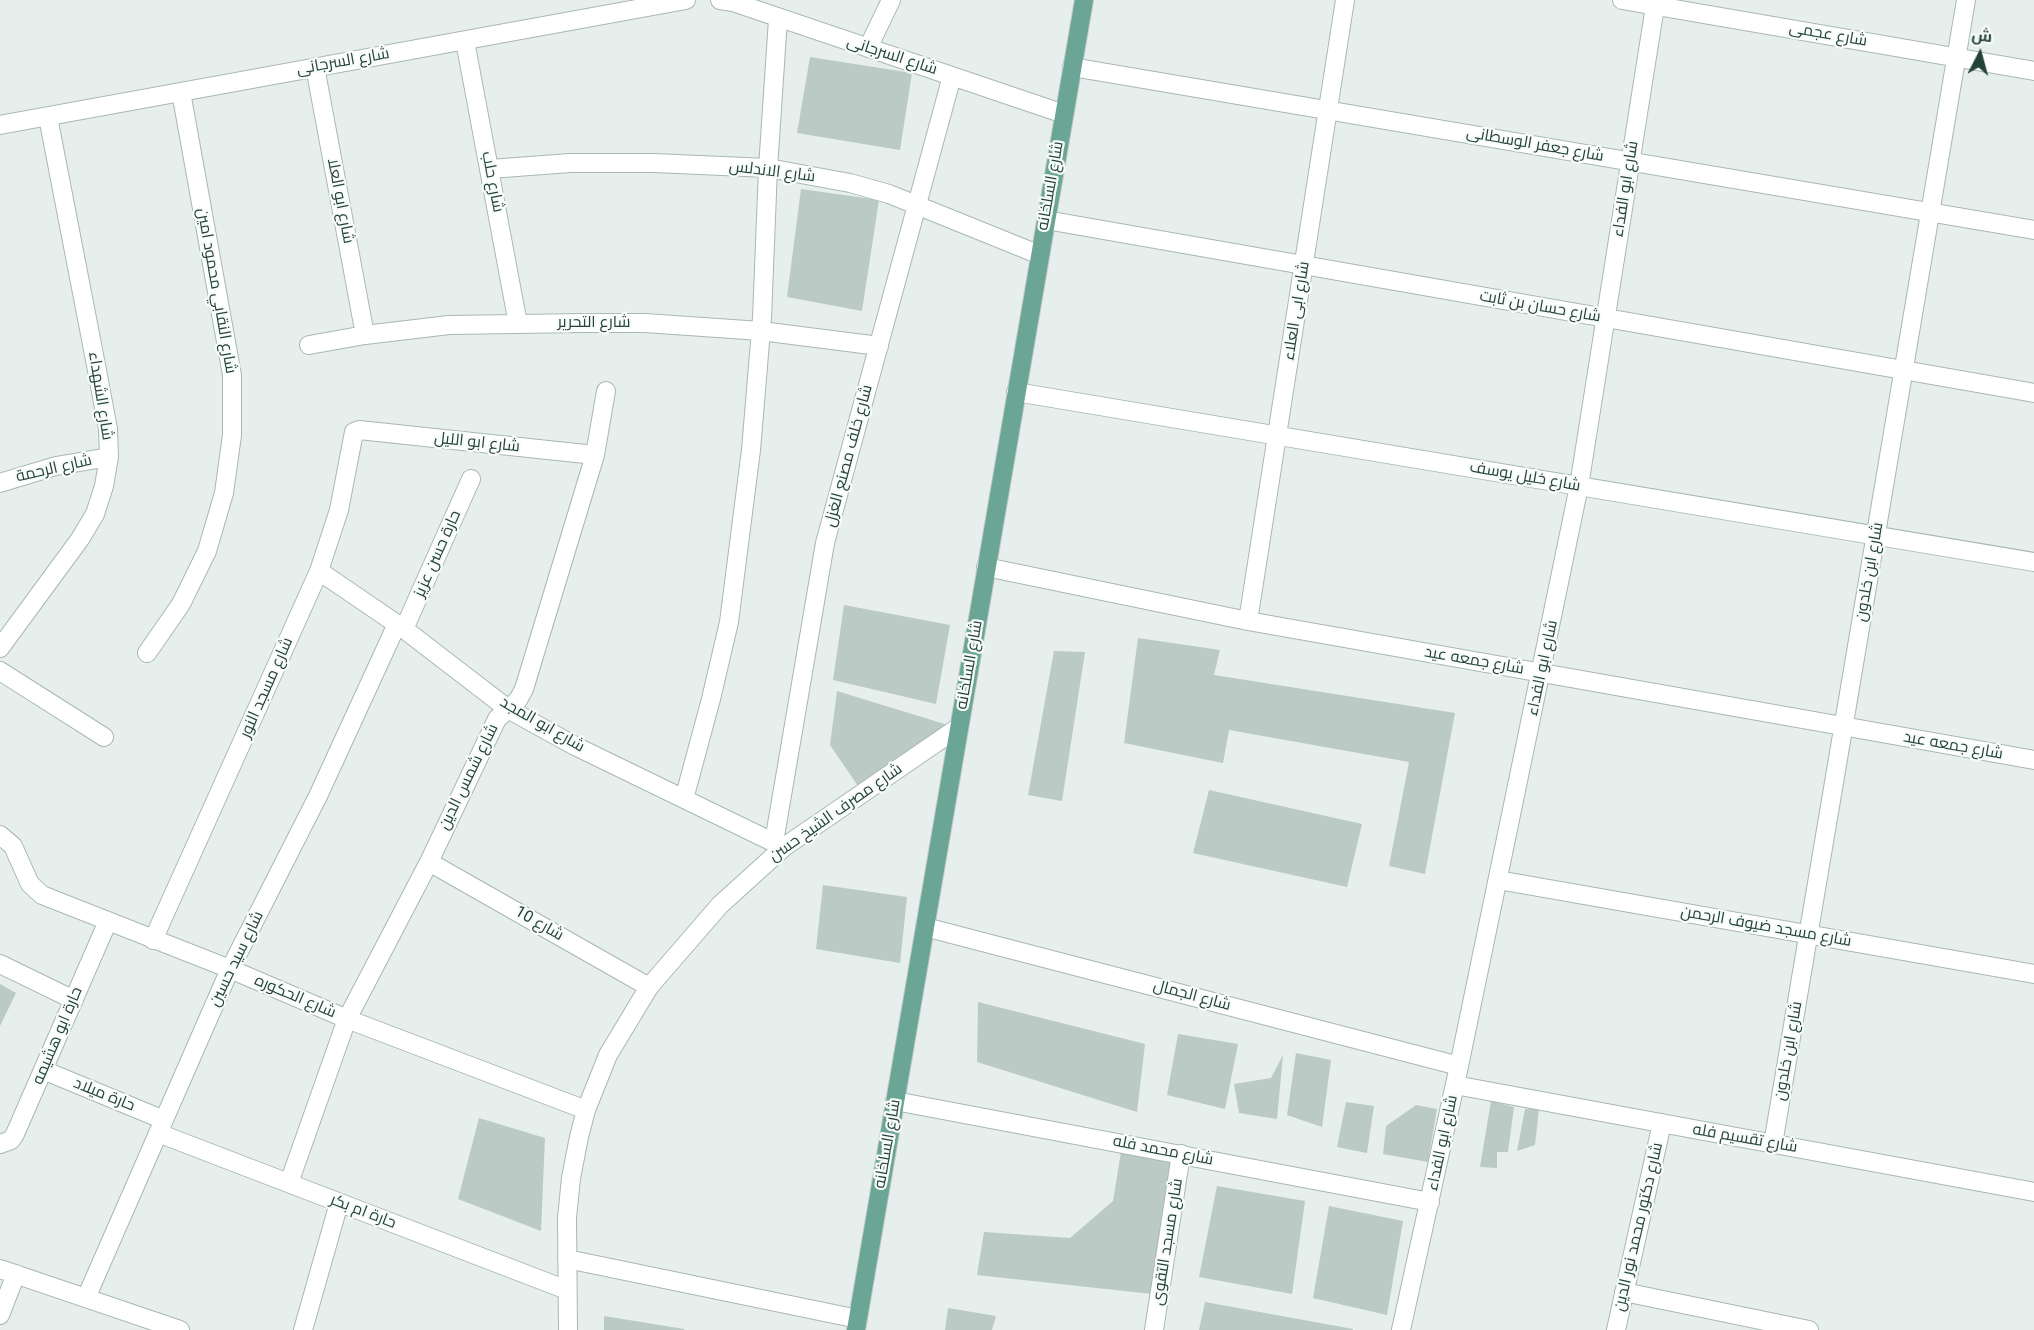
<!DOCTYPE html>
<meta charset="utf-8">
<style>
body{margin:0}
#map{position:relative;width:2034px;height:1330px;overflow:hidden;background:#e6efeb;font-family:Roboto,Cairo,sans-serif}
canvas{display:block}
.north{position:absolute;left:1950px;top:24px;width:60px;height:60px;-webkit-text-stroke:4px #f7fbf9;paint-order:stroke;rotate:6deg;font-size:16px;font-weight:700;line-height:24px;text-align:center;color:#24423a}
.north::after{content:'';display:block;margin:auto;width:21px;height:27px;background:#24423a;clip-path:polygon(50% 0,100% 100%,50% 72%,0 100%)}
</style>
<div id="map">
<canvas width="2034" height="1330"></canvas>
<div class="north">ش</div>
</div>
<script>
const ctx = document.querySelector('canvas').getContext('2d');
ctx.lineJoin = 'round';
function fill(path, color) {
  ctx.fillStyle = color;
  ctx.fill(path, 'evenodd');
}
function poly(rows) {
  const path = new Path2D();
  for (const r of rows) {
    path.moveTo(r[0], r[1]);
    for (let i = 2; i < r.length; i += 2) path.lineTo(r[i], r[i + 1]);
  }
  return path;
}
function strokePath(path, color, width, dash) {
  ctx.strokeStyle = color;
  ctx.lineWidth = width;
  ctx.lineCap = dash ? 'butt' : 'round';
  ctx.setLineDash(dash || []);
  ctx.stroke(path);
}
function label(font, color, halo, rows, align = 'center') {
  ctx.font = font + ' Roboto,Cairo,sans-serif';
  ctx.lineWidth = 4.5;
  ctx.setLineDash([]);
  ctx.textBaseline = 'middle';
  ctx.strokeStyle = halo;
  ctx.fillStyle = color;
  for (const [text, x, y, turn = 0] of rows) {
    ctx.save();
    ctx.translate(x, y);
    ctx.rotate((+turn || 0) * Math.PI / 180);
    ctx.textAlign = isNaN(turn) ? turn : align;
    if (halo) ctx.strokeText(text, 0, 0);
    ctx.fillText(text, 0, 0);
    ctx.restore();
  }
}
const building = poly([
 [810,57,912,73,900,150,797,133],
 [801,189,879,200,862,311,787,297],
 [844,605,950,625,936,704,833,680],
 [1138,638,1220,650,1214,675,1455,713,1425,874,1389,866,1409,762,1229,730,1223,763,1124,743],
 [1054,651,1085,652,1062,801,1028,795],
 [837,691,948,725,858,786,830,745],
 [1209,790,1362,824,1347,887,1193,853],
 [823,885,907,897,900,963,816,949],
 [0,984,16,993,0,1026],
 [978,1002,1145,1044,1137,1112,977,1062],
 [1178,1034,1238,1044,1225,1109,1167,1095],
 [1296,1053,1331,1060,1322,1127,1287,1115],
 [1283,1055,1277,1119,1239,1113,1234,1084,1271,1078],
 [1491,1101,1514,1107,1508,1152,1497,1152,1497,1168,1480,1167],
 [1346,1102,1374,1106,1367,1153,1337,1147],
 [1416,1105,1437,1109,1428,1162,1383,1154,1386,1126],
 [1525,1109,1539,1109,1535,1145,1517,1151],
 [479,1118,545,1138,541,1231,458,1199],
 [1121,1152,1171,1162,1152,1294,977,1275,984,1232,1070,1238,1113,1201],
 [1217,1186,1305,1201,1292,1294,1199,1277],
 [1329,1206,1403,1221,1387,1315,1313,1298],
 [1205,1302,1353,1329,1353,1330,1199,1330],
 [948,1308,996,1316,992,1330,945,1330],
 [604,1316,684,1329,684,1330,604,1330]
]);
const minor = poly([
 [720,0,733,2,1064,114],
 [1622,0,2034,71],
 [465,41,518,324],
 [868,48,891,0],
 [315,67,365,335],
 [1072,67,2034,230],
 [0,125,686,0],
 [490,169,570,163,654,163,768,168,850,183,889,194,1040,255],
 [1046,220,2034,393],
 [309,345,365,335,449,325,583,323,645,323,761,331,879,346],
 [1016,392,2034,562],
 [0,483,56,466,109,457],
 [986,567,1248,621,2034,760],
 [319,571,404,629,508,709,575,746,783,847],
 [1248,621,1345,0],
 [404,629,471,479],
 [0,648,80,539,95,514,104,486,109,457,108,429,96,365,48,117],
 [147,653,181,604,207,551,224,493,232,435,232,375,181,92],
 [0,671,104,737],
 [684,799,711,699,729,622,751,450,762,318,768,168,778,19],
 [0,835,13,846,30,884,42,895,230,969,347,1019,586,1110],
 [774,842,825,543,952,76],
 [429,862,649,987],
 [1498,880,2034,974],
 [925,927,1459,1066],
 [153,940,319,571,339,510,354,432,359,430,595,455],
 [0,964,74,1000],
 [43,1070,164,1120],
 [1455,1085,2034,1192],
 [895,1101,1430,1202],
 [158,1133,567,1290],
 [0,1144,11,1140,15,1134,108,921],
 [1773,1144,1966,0],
 [289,1183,347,1019,429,862,497,719,518,700,524,689,595,455,606,391],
 [567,1259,858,1319],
 [0,1269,180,1330],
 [1624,1292,1809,1330],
 [86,1298,230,969,318,796,397,624],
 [0,1315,16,1274],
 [303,1330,339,1203],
 [568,1330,567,1218,571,1178,579,1137,586,1110,608,1055,649,987,720,905,784,847,959,727],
 [1154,1330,1181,1154],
 [1401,1330,1459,1066,1579,486,1656,0],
 [1616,1330,1662,1123]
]);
const primary = poly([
 [856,1330,1084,0]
]);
const streetNames = [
 ["شارع عجمى",1828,35,10],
 ["شارع السرجانى",892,56,18],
 ["شارع السرجانى",343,62,-10],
 ["شارع جعفر الوسطانى",1535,145,10],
 ["شارع الاندلس",772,172,7],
 ["شارع حلب",492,182,79],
 ["شارع السلخانه",1051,186,-80],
 ["شارع ابو الفداء",1626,189,-81],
 ["شارع ابو العلا",340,201,79],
 ["شارع النقابي محمود امين",216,291,80],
 ["شارع حسان بن ثابت",1540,307,10],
 ["شارع ابى العلاء",1297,311,-81],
 ["شارع التحرير",594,323],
 ["شارع الشهداء",100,396,81],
 ["شارع ابو الليل",477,443,6],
 ["شارع خلف مصنع الغزل",849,456,-75],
 ["شارع الرحمة",54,469,-13],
 ["شارع خليل يوسف",1525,477,10],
 ["حارة حسن عزيز",438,554,-66],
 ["شارع ابن خلدون",1870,572,-80],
 ["شارع جمعه عيد",1474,661,10],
 ["شارع السلخانه",970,665,-80],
 ["شارع ابو الفداء",1543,668,-78],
 ["شارع مسجد النور",267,688,-66],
 ["شارع ابو المجد",542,725,30],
 ["شارع جمعه عيد",1953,746,10],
 ["شارع شمس الدين",469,777,-64],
 ["شارع مصرف الشيخ حسن",836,813,-35],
 ["شارع 10",539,924,30],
 ["شارع مسجد ضيوف الرحمن",1766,927,10],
 ["شارع سيد حسين",237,959,-64],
 ["شارع الجمال",1192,996,15],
 ["شارع الحكوره",295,997,23],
 ["حارة ابو هشيمه",58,1036,-67],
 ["شارع ابن خلدون",1789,1051,-80],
 ["حارة ميلاد",104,1095,22],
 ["شارع تقسيم فله",1745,1139,10],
 ["شارع ابو الفداء",1443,1143,-78],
 ["شارع السلخانه",888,1144,-80],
 ["شارع محمد فله",1163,1151,11],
 ["حارة ام بكر",363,1212,21],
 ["شارع دكتور محمد نور الدين",1639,1227,-77],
 ["شارع مسجد التقوى",1168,1242,-81]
];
fill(building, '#bbcac4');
strokePath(minor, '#a8b8b2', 20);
strokePath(primary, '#c2cac8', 20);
strokePath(minor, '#fff', 18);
strokePath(primary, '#6aa596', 18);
label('16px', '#24423a', '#f7fbf9', streetNames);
</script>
